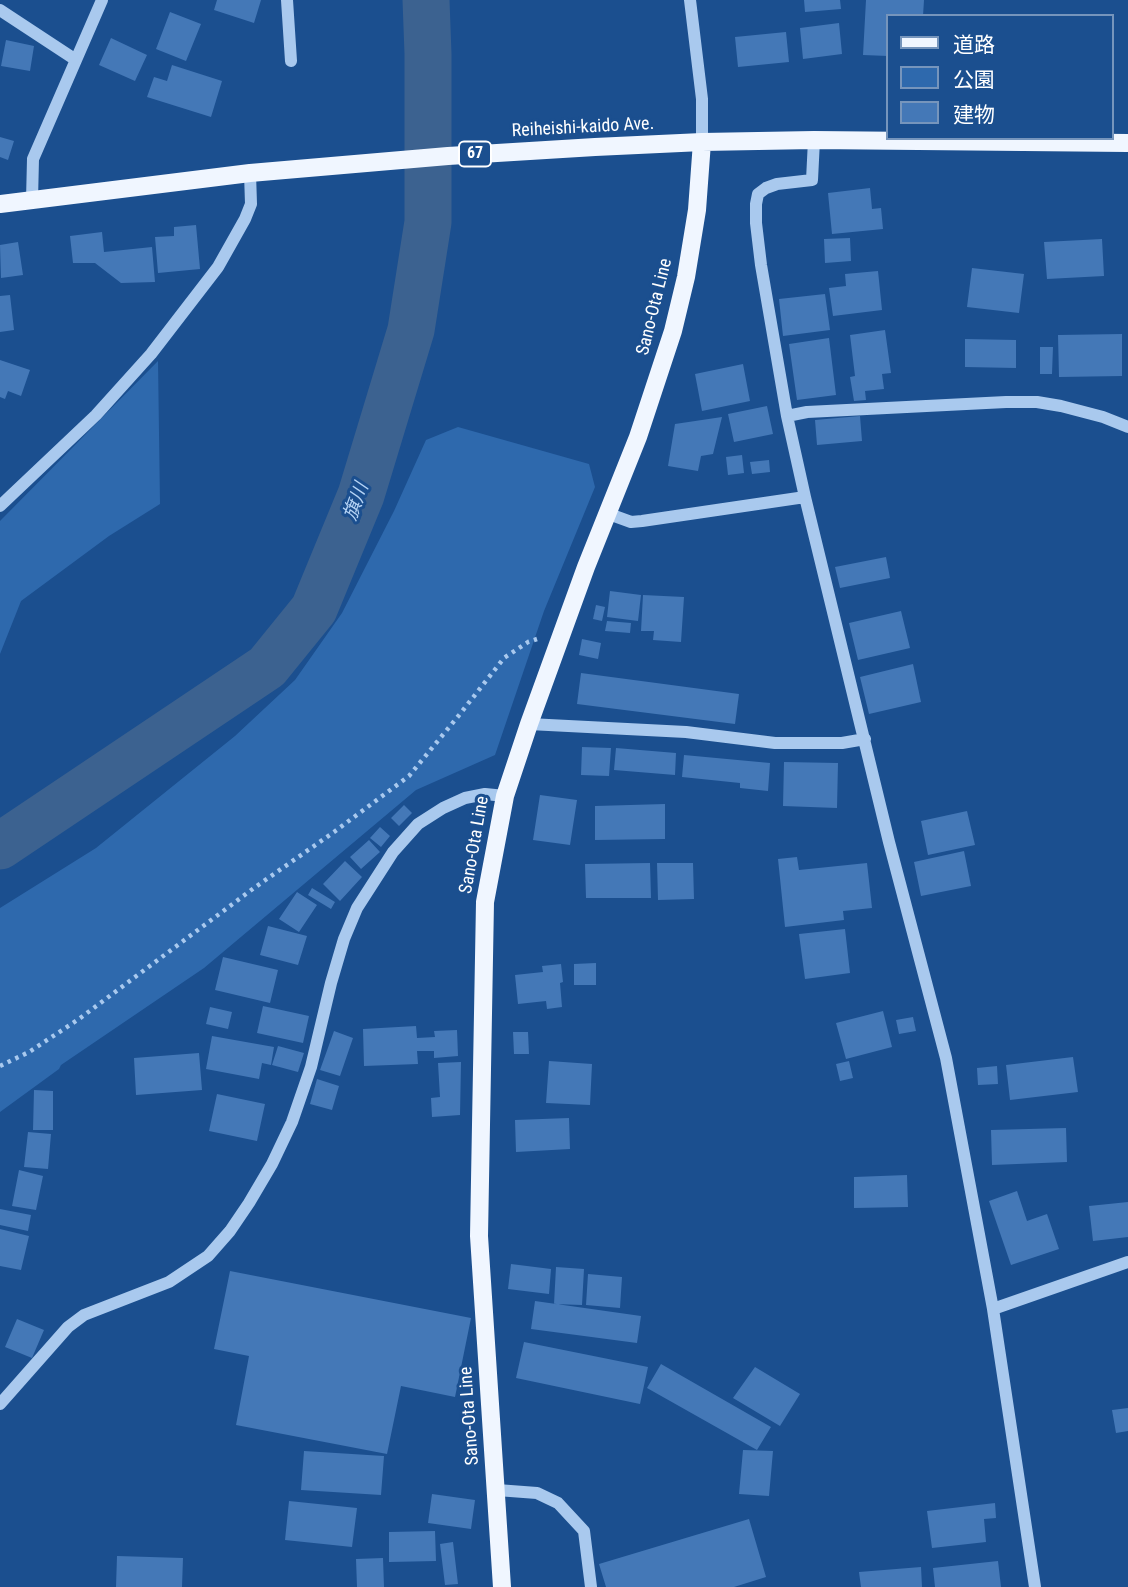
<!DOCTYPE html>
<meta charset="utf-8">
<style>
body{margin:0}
#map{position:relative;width:1128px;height:1587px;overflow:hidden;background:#1b4f8f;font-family:"Roboto Condensed","Noto Sans JP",sans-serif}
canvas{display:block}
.legend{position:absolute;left:886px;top:14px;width:228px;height:126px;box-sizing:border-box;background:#1b4f8f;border:2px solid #7695bc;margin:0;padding:9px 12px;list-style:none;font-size:21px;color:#fff}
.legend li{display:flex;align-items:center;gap:14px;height:35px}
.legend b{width:35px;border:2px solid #7695bc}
</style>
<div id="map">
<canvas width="1128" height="1587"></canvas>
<ul class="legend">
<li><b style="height:9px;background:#f0f6ff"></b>道路</li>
<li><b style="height:19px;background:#2e69ad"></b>公園</li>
<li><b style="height:19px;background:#4478b7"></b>建物</li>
</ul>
</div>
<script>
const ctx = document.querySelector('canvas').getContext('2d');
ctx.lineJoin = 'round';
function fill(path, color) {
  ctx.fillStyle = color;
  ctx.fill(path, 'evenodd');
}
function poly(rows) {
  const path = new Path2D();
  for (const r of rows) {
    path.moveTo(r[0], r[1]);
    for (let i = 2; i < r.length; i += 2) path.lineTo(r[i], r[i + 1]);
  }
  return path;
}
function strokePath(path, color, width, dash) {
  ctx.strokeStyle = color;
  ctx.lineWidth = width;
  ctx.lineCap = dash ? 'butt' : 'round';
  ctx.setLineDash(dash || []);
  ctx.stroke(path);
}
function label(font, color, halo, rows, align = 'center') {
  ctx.font = font + ' "Roboto Condensed","Noto Sans JP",sans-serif';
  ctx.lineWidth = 6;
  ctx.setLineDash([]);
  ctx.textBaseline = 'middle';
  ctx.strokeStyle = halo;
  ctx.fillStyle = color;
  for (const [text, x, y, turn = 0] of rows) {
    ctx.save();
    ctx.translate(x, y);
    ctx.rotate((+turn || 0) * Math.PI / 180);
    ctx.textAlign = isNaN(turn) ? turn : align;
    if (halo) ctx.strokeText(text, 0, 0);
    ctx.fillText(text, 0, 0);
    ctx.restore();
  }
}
const green = poly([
 [158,361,160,504,109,536,21,601,0,654,0,521],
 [458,427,589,464,595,487,544,611,495,755,416,790,204,968,61,1065,59,1069,0,1112,0,908,96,848,235,736,295,680,342,613,394,511,426,440]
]);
const river = poly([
 [0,846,267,667,314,609,361,495,411,330,428,222,428,54,426,0]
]);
const building = poly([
 [217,0,261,0,254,23,214,10],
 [804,0,840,0,841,9,805,12],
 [866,0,924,0,923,16,888,16,888,56,863,55],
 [170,12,201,24,186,61,156,49],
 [839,23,842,54,803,59,800,28],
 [786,32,789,62,738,67,735,37],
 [111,38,147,55,135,81,99,65],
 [6,40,34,46,30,71,1,66],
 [172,65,222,81,211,117,147,97,154,77,167,81],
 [0,137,14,141,8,160,0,157],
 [870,188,872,209,881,208,883,229,832,234,828,193],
 [196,225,200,269,158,273,155,237,174,236,174,227],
 [102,232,104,252,152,247,155,282,121,283,95,263,73,263,70,236],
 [850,238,851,261,825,263,824,239],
 [1102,239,1104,276,1047,279,1044,242],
 [18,242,23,275,1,278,0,245],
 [972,268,1024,274,1019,313,967,307],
 [878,271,882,310,833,316,829,288,846,286,845,274],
 [825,294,830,330,783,336,779,299],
 [10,295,14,330,0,332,0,296],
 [885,330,891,373,882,374,884,389,865,391,866,400,854,401,850,377,855,376,850,335],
 [1122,334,1122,376,1059,377,1058,335],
 [829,338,836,395,797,400,789,344],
 [965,339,1016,340,1016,368,965,367],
 [1040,347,1053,347,1052,374,1040,374],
 [0,360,30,370,21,396,8,391,5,399,0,397],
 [743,364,750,401,702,411,695,374],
 [767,406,773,434,734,442,728,414],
 [860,416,862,441,817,445,815,420],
 [722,417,713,454,701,456,698,471,668,466,675,424],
 [742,455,744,473,728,475,726,457],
 [769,460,770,472,752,474,750,462],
 [886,557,890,578,840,588,835,567],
 [610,591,641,595,638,621,607,617],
 [643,595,684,597,681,642,653,640,654,631,641,631],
 [596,605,605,607,602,621,593,619],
 [901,611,910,648,858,660,849,623],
 [607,621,631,623,630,633,605,631],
 [582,639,601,643,598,659,579,655],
 [913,664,921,702,869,714,860,677],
 [581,673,739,694,735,724,577,704],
 [582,747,611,748,609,776,581,775],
 [616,748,676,753,675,775,614,770],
 [684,755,770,763,768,791,740,788,740,783,682,777],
 [784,762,838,763,837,808,783,806],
 [540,795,577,800,570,845,533,840],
 [665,804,665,839,595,840,595,806],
 [404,805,412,813,399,826,391,818],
 [967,811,975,845,928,855,921,821],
 [380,827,390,836,381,847,370,838],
 [369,840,380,852,361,869,350,857],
 [964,851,971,886,921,896,914,862],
 [797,857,799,870,867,863,872,908,843,911,844,920,785,927,778,859],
 [345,861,362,877,340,901,323,884],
 [650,863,651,898,586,898,585,864],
 [657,863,693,863,694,899,658,900],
 [312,888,335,902,331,909,308,895],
 [297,892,317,905,299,932,279,919],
 [268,926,307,936,298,965,260,955],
 [845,929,850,973,805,979,799,934],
 [223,957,278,970,270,1003,215,990],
 [596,963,596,985,574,985,574,964],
 [561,964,563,982,560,983,562,1007,547,1009,546,1001,518,1004,515,975,543,972,542,966],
 [263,1006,309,1016,303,1043,257,1033],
 [210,1007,232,1012,228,1029,206,1024],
 [883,1011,892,1047,846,1059,836,1023],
 [913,1017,916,1031,899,1034,896,1020],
 [416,1026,417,1038,435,1037,434,1031,457,1030,458,1056,434,1058,434,1051,417,1051,418,1064,364,1066,363,1029],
 [334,1031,353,1038,340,1076,320,1070],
 [513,1032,528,1032,529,1054,514,1054],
 [212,1036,274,1047,271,1065,262,1063,259,1079,206,1069],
 [278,1046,304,1053,298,1072,272,1065],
 [199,1053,202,1090,136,1095,134,1058],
 [1073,1057,1078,1092,1010,1100,1006,1065],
 [549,1061,592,1064,590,1105,546,1103],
 [849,1061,853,1078,840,1081,836,1064],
 [461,1062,460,1115,432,1117,431,1098,440,1097,438,1063],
 [997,1066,998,1084,978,1085,977,1068],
 [317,1079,339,1086,332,1110,310,1104],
 [34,1090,53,1091,53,1130,33,1130],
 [217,1094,265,1104,257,1141,209,1131],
 [569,1118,570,1149,516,1152,515,1120],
 [1066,1128,1067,1162,992,1165,991,1130],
 [28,1132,51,1134,48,1169,24,1167],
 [19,1170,43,1176,36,1210,12,1206],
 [907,1175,908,1207,854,1208,854,1177],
 [1017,1191,1027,1221,1047,1214,1059,1249,1011,1265,989,1201],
 [1128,1202,1128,1237,1093,1241,1089,1206],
 [0,1209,31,1215,28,1231,0,1225],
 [0,1229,29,1236,21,1270,0,1266],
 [511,1264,551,1269,549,1294,508,1289],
 [556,1267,584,1269,582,1305,554,1304],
 [230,1271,471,1318,455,1397,401,1386,387,1454,236,1425,249,1356,214,1349],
 [588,1274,622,1277,620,1308,586,1305],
 [535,1301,641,1316,637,1343,531,1329],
 [17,1319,44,1330,32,1358,5,1347],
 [524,1342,648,1367,640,1404,516,1378],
 [661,1364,771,1427,757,1450,647,1388],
 [755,1367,800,1394,780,1426,733,1398],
 [1128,1408,1128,1431,1116,1433,1112,1410],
 [743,1450,773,1451,769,1496,739,1494],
 [304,1451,384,1456,381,1495,301,1490],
 [432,1494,475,1500,471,1529,428,1523],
 [289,1501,357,1508,352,1547,285,1540],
 [995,1503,996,1518,984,1519,986,1542,932,1548,927,1511],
 [749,1519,766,1577,734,1587,606,1587,599,1564],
 [435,1531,436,1561,389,1562,389,1532],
 [453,1542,458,1584,445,1585,440,1544],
 [117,1556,183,1558,182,1587,116,1587],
 [383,1558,384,1587,357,1587,356,1559],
 [998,1561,1001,1587,935,1587,933,1568],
 [921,1567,922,1587,861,1587,859,1572]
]);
const path = poly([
 [0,1066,29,1052,79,1019,254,888,334,832,409,776,460,714,504,658,528,642,537,639]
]);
const minor = poly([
 [287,0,291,61],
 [690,0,702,99,702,142],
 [0,10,76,60],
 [814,140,812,180,777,184,766,188,758,194,756,204,756,223,761,265,787,416,805,497,889,842,946,1058,993,1309,1035,1587],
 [32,200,33,159,102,0],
 [787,416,807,412,1006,402,1037,402,1061,406,1103,417,1128,427],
 [0,506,96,415,151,354,218,267,245,219,251,204,250,173],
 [609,514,631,522,642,521,805,497],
 [529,724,686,732,775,743,842,743,865,739],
 [993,1309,1128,1262],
 [0,1404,68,1327,84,1315,169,1282,208,1256,230,1231,249,1203,272,1164,292,1122,311,1067,331,983,344,939,357,908,393,852,418,824,443,808,465,798,485,794,505,796],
 [497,1490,537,1493,558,1503,584,1531,591,1587]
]);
const major = poly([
 [0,204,250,173,448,156,595,147,702,142,814,140,1128,143],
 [502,1587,479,1236,485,902,505,796,529,724,586,567,638,437,673,331,686,277,697,210,702,142]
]);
const shields = [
 [475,154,32]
];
const shieldNames = [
 ["67",475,154]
];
const streetNames = [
 ["Reiheishi-kaido Ave.",583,128,-3],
 ["Sano-Ota Line",655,307,-76],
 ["Sano-Ota Line",475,845,-80],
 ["Sano-Ota Line",470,1416,-94]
];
const waterNames = [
 ["旗川",357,502,-70]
];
fill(green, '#2e69ad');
strokePath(river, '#3c6290', 47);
fill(building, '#4478b7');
strokePath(path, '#a9c9ee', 4.5, [3.5, 5]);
strokePath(minor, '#a9c9ee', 12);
strokePath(major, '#f0f6ff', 18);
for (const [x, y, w] of shields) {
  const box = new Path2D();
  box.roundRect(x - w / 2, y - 12.5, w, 25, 5);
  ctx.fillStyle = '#1b4f8f';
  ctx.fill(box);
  strokePath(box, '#fff', 2);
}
label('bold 16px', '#fff', null, shieldNames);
label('18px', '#fff', '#1b4f8f', streetNames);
label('italic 19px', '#b5d3f5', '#1b4f8f', waterNames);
</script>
